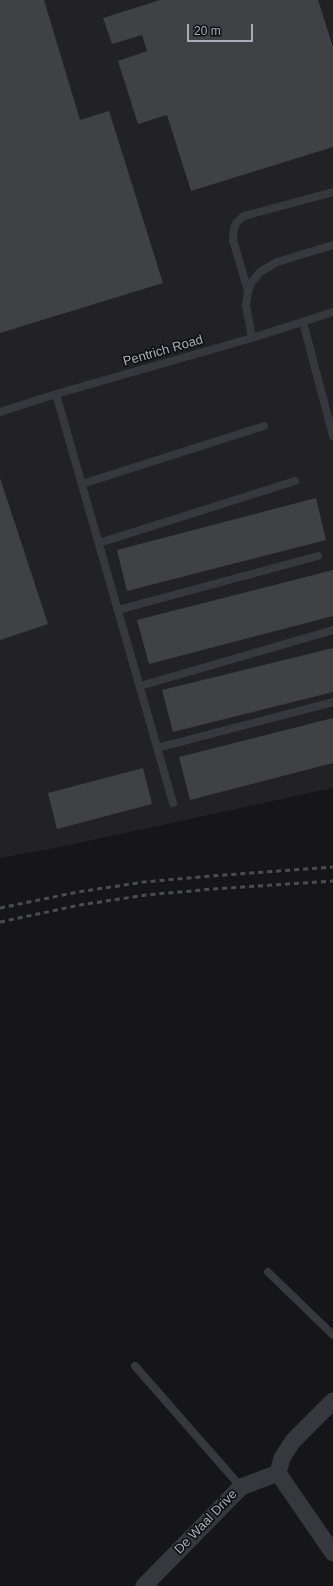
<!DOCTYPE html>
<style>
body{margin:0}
#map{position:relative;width:333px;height:1586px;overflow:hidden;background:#161618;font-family:Helvetica,sans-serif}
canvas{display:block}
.scale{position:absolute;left:187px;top:24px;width:66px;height:18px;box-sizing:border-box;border:2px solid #a8adb8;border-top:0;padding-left:5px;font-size:12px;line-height:14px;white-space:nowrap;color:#a8adb8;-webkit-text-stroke:3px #111113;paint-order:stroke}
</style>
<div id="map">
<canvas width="333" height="1586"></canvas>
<div class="scale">20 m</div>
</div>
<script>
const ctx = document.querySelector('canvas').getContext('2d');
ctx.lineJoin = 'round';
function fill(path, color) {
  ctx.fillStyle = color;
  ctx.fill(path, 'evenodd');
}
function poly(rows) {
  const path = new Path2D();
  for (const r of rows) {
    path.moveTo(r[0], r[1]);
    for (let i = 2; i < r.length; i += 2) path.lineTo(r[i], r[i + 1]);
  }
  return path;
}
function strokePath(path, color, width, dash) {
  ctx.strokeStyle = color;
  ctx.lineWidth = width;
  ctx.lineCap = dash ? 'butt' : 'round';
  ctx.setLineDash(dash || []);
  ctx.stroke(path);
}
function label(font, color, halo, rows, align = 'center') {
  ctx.font = font + ' Helvetica,sans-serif';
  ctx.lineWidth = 3.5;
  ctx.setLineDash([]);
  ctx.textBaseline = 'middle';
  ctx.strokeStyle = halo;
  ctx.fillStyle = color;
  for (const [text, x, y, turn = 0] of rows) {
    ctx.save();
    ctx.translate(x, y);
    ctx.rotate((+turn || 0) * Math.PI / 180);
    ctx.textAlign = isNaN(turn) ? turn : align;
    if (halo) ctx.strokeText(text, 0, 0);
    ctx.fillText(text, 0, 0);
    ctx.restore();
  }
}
const built = poly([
 [0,0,333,0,333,788,60,847,0,858]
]);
const building = poly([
 [0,0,44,0,80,120,109,111,163,283,0,333],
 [160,0,318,0,333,47,333,147,191,191,167,115,138,124,118,61,147,51,142,35,112,44,103,18],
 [0,478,48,624,0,640],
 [316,498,326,540,127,591,117,550],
 [333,570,333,616,149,664,137,620],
 [333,648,333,692,173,732,162,690],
 [333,718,333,763,190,800,179,757],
 [143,768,152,804,57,829,48,793]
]);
const service = poly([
 [248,291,233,240,234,228,237,222,244,216,333,192],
 [303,322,333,436],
 [252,338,246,305,248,291,252,282,260,272,277,262,333,245],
 [56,394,173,803],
 [0,412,56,394,252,338,333,312],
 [82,484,264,426],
 [99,543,295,481],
 [118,610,318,556],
 [140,686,333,630],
 [157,748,333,702],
 [268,1272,333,1335],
 [135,1366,241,1487]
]);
const minor = poly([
 [278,1473,333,1553],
 [278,1473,282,1458,293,1441,333,1401],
 [144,1586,241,1487,278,1473]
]);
const rail = poly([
 [0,908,78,892,144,882,211,876,333,867],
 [0,922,80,905,146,895,213,889,333,881]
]);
const streetNames = [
 ["Pentrich Road",163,351,-16],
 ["De Waal Drive",206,1522,-46]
];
fill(built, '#222225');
fill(building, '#404145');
strokePath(service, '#37383d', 8);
strokePath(minor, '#37383d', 17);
strokePath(rail, '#4a4c52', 3, [5, 4]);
label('13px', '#a8adb8', '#111113', streetNames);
</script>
